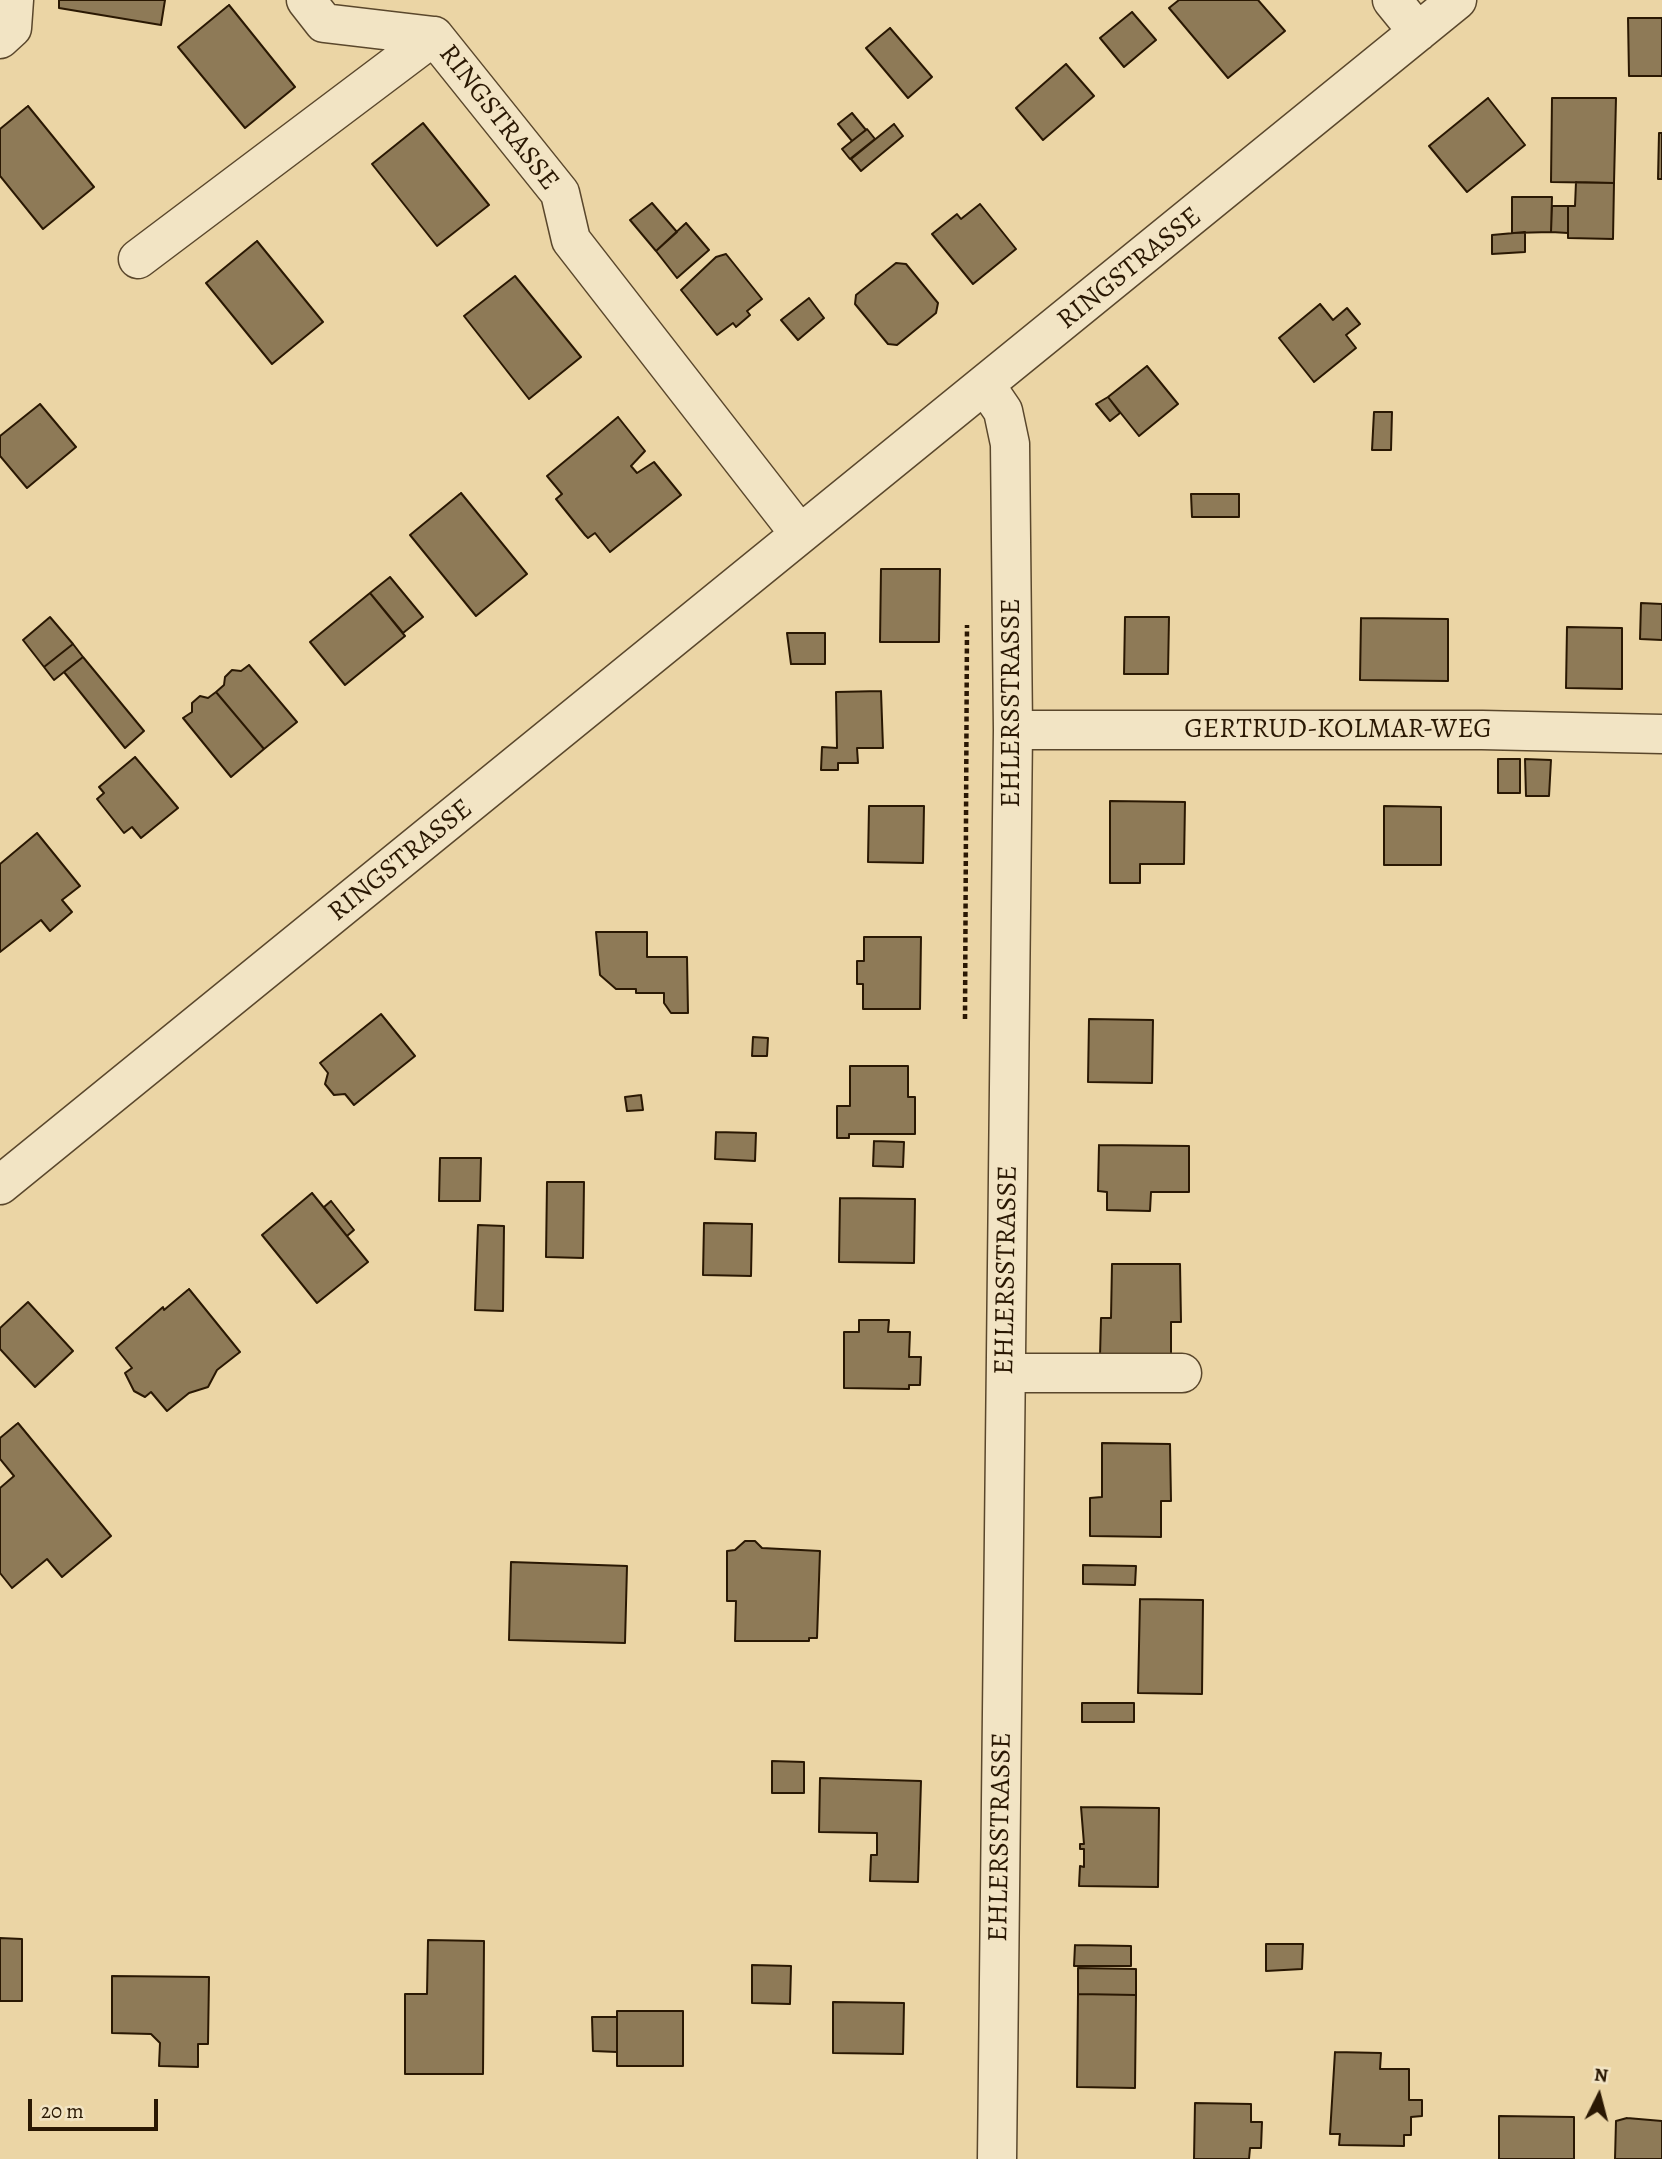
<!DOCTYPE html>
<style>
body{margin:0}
#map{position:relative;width:1662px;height:2159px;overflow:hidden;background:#ebd5a5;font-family:Alegreya,serif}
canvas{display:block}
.north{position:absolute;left:1564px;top:2061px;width:70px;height:70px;-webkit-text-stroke:5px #f2e4c4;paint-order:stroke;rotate:6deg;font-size:19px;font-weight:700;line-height:28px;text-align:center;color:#2a1803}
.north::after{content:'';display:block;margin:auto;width:24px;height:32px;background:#2a1803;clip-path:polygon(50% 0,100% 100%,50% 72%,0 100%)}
.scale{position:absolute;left:28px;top:2099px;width:130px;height:32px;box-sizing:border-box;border:4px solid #2a1803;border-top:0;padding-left:9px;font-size:21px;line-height:24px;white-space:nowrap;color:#2a1803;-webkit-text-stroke:5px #f2e4c4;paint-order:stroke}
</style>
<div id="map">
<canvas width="1662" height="2159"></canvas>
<div class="north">N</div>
<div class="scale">20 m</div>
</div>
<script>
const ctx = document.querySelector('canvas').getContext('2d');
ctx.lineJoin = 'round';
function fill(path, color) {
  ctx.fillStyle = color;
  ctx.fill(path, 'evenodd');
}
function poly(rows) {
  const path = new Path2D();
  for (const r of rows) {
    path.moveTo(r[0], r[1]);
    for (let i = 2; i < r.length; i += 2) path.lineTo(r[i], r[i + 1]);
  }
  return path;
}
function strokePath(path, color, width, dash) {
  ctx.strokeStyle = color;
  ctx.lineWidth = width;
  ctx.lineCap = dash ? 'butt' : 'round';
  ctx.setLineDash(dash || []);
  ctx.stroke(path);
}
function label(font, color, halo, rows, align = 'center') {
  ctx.font = font + ' Alegreya,serif';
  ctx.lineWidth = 5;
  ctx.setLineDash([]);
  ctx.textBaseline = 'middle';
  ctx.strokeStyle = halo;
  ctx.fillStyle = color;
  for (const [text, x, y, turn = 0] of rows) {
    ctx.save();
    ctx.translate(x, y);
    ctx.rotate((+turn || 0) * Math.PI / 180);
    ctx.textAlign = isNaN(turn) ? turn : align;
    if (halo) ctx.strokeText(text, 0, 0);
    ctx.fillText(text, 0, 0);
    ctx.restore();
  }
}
const building = poly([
 [59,0,165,0,161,25,59,8,59,0],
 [1179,0,1258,0,1285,31,1228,78,1169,8,1179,0],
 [229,5,295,87,245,128,178,47,229,5],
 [1132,12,1156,40,1124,67,1100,38,1132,12],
 [1628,18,1662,18,1662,76,1629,76,1628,18],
 [890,28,932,77,908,98,866,48,890,28],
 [1066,64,1094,96,1043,140,1016,108,1066,64],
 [1488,98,1525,145,1467,192,1429,146,1488,98],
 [1552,98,1616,98,1614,183,1551,182,1552,98],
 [28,106,94,187,43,229,0,176,0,129,28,106],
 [852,113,866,130,852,141,838,124,852,113],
 [423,123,489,205,437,246,372,164,423,123],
 [894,124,903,136,861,171,851,159,894,124],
 [867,129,875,139,850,159,842,149,867,129],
 [1659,133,1662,133,1662,179,1658,179,1659,133],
 [1576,182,1614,183,1613,239,1568,238,1568,206,1575,206,1576,182],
 [1512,197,1552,197,1551,232,1512,233,1512,197],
 [652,203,677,232,656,251,630,220,652,203],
 [980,204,1016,249,973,284,932,234,957,214,961,219,980,204],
 [1552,206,1568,206,1568,233,1551,232,1552,206],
 [686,223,709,250,677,278,656,251,686,223],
 [1525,232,1525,252,1492,254,1492,235,1525,232],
 [257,241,323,322,272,364,206,283,257,241],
 [726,254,762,299,747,311,750,315,736,327,733,323,717,335,681,290,716,257,726,254],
 [896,263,906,264,938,303,936,313,897,345,888,344,855,304,856,295,896,263],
 [515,276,581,357,529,399,464,316,515,276],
 [809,298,824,318,798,340,781,320,809,298],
 [1320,304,1333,320,1347,308,1360,324,1346,335,1356,348,1314,382,1279,338,1320,304],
 [1147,366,1178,404,1139,436,1108,397,1147,366],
 [1108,397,1120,413,1110,421,1096,404,1108,397],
 [40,404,76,447,27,488,0,456,0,436,40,404],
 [1374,412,1392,412,1391,450,1372,450,1374,412],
 [618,417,645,451,631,466,637,473,654,462,681,495,610,552,595,533,588,538,585,535,556,499,562,494,547,476,618,417],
 [461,493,527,574,476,616,410,535,461,493],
 [1191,494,1239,494,1239,517,1192,517,1191,494],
 [881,569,940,569,939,642,880,642,881,569],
 [390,577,423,617,403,633,370,593,390,577],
 [370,593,405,636,345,685,310,642,370,593],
 [1641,603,1662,604,1662,640,1640,639,1641,603],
 [50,617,73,644,44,667,23,640,50,617],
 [1125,617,1169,617,1168,674,1124,674,1125,617],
 [1361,618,1448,619,1448,681,1360,680,1361,618],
 [1567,627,1622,628,1622,689,1566,688,1567,627],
 [787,633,825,633,825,664,791,664,787,633],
 [73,644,83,657,54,680,44,667,73,644],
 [83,657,144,731,125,748,64,672,83,657],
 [249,665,297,722,264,749,216,692,224,685,225,677,232,670,241,671,249,665],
 [881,691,883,748,857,748,858,763,838,763,838,770,821,770,822,747,837,748,836,692,881,691],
 [216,692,264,749,231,777,183,718,192,712,192,703,200,696,208,698,216,692],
 [135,757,178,808,141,838,132,827,124,833,97,799,104,793,99,787,135,757],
 [1498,759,1520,759,1520,793,1498,793,1498,759],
 [1525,759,1551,760,1549,796,1526,796,1525,759],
 [1110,801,1185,802,1184,864,1140,864,1140,883,1110,883,1110,801],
 [869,806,924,806,923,863,868,862,869,806],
 [1384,806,1441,807,1441,865,1384,865,1384,806],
 [37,833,80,886,62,900,72,912,50,931,41,920,0,952,0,864,37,833],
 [596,932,647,932,647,957,687,957,688,1013,671,1013,664,1003,664,993,636,993,636,989,616,989,600,975,596,932],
 [864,937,921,937,920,1009,863,1009,863,984,857,984,857,961,864,961,864,937],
 [381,1014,415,1056,354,1105,345,1094,334,1095,325,1084,328,1073,320,1063,381,1014],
 [1089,1019,1153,1020,1152,1083,1088,1082,1089,1019],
 [753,1037,768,1038,767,1056,752,1056,753,1037],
 [850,1066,908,1066,908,1097,915,1097,915,1134,849,1134,849,1138,837,1138,837,1106,850,1106,850,1066],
 [641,1095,643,1110,627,1111,625,1097,641,1095],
 [716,1132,756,1133,755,1161,715,1159,716,1132],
 [874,1141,904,1142,903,1167,873,1166,874,1141],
 [1099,1145,1189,1146,1189,1192,1151,1192,1150,1211,1107,1210,1107,1192,1098,1191,1099,1145],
 [440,1158,481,1158,480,1201,439,1201,440,1158],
 [547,1182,584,1182,583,1258,546,1257,547,1182],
 [312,1193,368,1262,317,1303,262,1235,312,1193],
 [840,1198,915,1199,914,1263,839,1262,840,1198],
 [331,1201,354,1230,347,1236,324,1207,331,1201],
 [704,1223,752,1224,751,1276,703,1275,704,1223],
 [478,1225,504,1226,503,1311,475,1310,478,1225],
 [1112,1264,1180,1264,1181,1322,1171,1322,1171,1358,1100,1356,1101,1318,1111,1318,1112,1264],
 [189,1289,240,1352,217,1370,208,1387,189,1393,167,1411,151,1392,145,1397,134,1391,125,1373,132,1368,116,1348,163,1307,164,1310,189,1289],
 [28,1302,73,1351,35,1387,0,1349,0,1328,28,1302],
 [859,1320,889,1320,888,1332,910,1332,909,1357,921,1357,920,1385,909,1385,909,1389,844,1388,844,1332,859,1332,859,1320],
 [18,1423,111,1536,62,1577,47,1559,12,1588,0,1573,0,1488,14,1476,0,1459,0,1438,18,1423],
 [1102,1443,1170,1444,1171,1501,1161,1501,1161,1537,1090,1536,1090,1498,1102,1497,1102,1443],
 [745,1541,755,1541,762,1548,820,1551,817,1638,809,1638,809,1641,735,1641,736,1601,727,1601,727,1551,735,1550,745,1541],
 [511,1562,627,1566,625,1643,509,1640,511,1562],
 [1083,1565,1136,1566,1135,1585,1083,1584,1083,1565],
 [1140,1599,1203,1600,1202,1694,1138,1693,1140,1599],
 [1082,1703,1134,1703,1134,1722,1082,1722,1082,1703],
 [772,1761,804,1762,804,1793,772,1793,772,1761],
 [820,1778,921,1781,918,1882,870,1881,871,1855,877,1855,877,1833,819,1832,820,1778],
 [1081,1807,1159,1808,1158,1887,1079,1886,1080,1866,1084,1867,1084,1849,1080,1849,1080,1844,1084,1844,1081,1807],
 [0,1938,22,1939,22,2001,0,2001,0,1938],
 [428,1940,484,1941,483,2074,405,2074,405,1994,427,1994,428,1940],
 [1266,1944,1303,1944,1302,1969,1266,1971,1266,1944],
 [1075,1945,1131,1946,1131,1966,1074,1966,1075,1945],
 [752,1965,791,1966,790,2004,752,2003,752,1965],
 [1078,1968,1136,1969,1136,1995,1078,1994,1078,1968],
 [112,1976,209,1977,208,2044,198,2044,198,2067,159,2066,160,2043,151,2034,112,2033,112,1976],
 [1078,1994,1136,1995,1135,2088,1077,2087,1078,1994],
 [833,2002,904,2003,903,2054,833,2053,833,2002],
 [617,2011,683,2011,683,2066,617,2066,617,2011],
 [592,2017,617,2017,617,2052,593,2051,592,2017],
 [1335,2052,1381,2053,1380,2069,1409,2069,1409,2100,1422,2100,1422,2116,1411,2117,1411,2135,1404,2135,1404,2146,1339,2145,1340,2134,1330,2134,1335,2052],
 [1195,2103,1251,2104,1251,2122,1262,2122,1261,2148,1250,2148,1249,2159,1194,2159,1195,2103],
 [1499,2116,1574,2117,1574,2159,1499,2159,1499,2116],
 [1627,2118,1662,2121,1662,2159,1615,2159,1616,2121,1627,2118]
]);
const path = poly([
 [965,1019,967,625]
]);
const minor = poly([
 [306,0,324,23,434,36],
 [1392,0,1418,32],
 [434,36,560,193,571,240,799,533],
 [0,39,12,28,14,0],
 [138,259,434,36],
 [986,386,1003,411,1010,444,1013,730,997,2159],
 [1013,730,1482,730,1662,734],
 [0,1185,1457,0],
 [1006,1373,1182,1373]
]);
const streetNames = [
 ["RINGSTRASSE",498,118,52],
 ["RINGSTRASSE",1130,269,-39],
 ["EHLERSSTRASSE",1012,703,-90],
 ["GERTRUD-KOLMAR-WEG",1338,730],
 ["RINGSTRASSE",401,861,-39],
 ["EHLERSSTRASSE",1007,1270,-89],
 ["EHLERSSTRASSE",1001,1837,-89]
];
fill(building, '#8e7a57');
strokePath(building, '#2a1803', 2);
strokePath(minor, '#5a472c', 41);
strokePath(path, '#2a1803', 4.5, [5, 3.5]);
strokePath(minor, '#f2e4c4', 38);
label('28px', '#2a1803', '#f2e4c4', streetNames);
</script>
